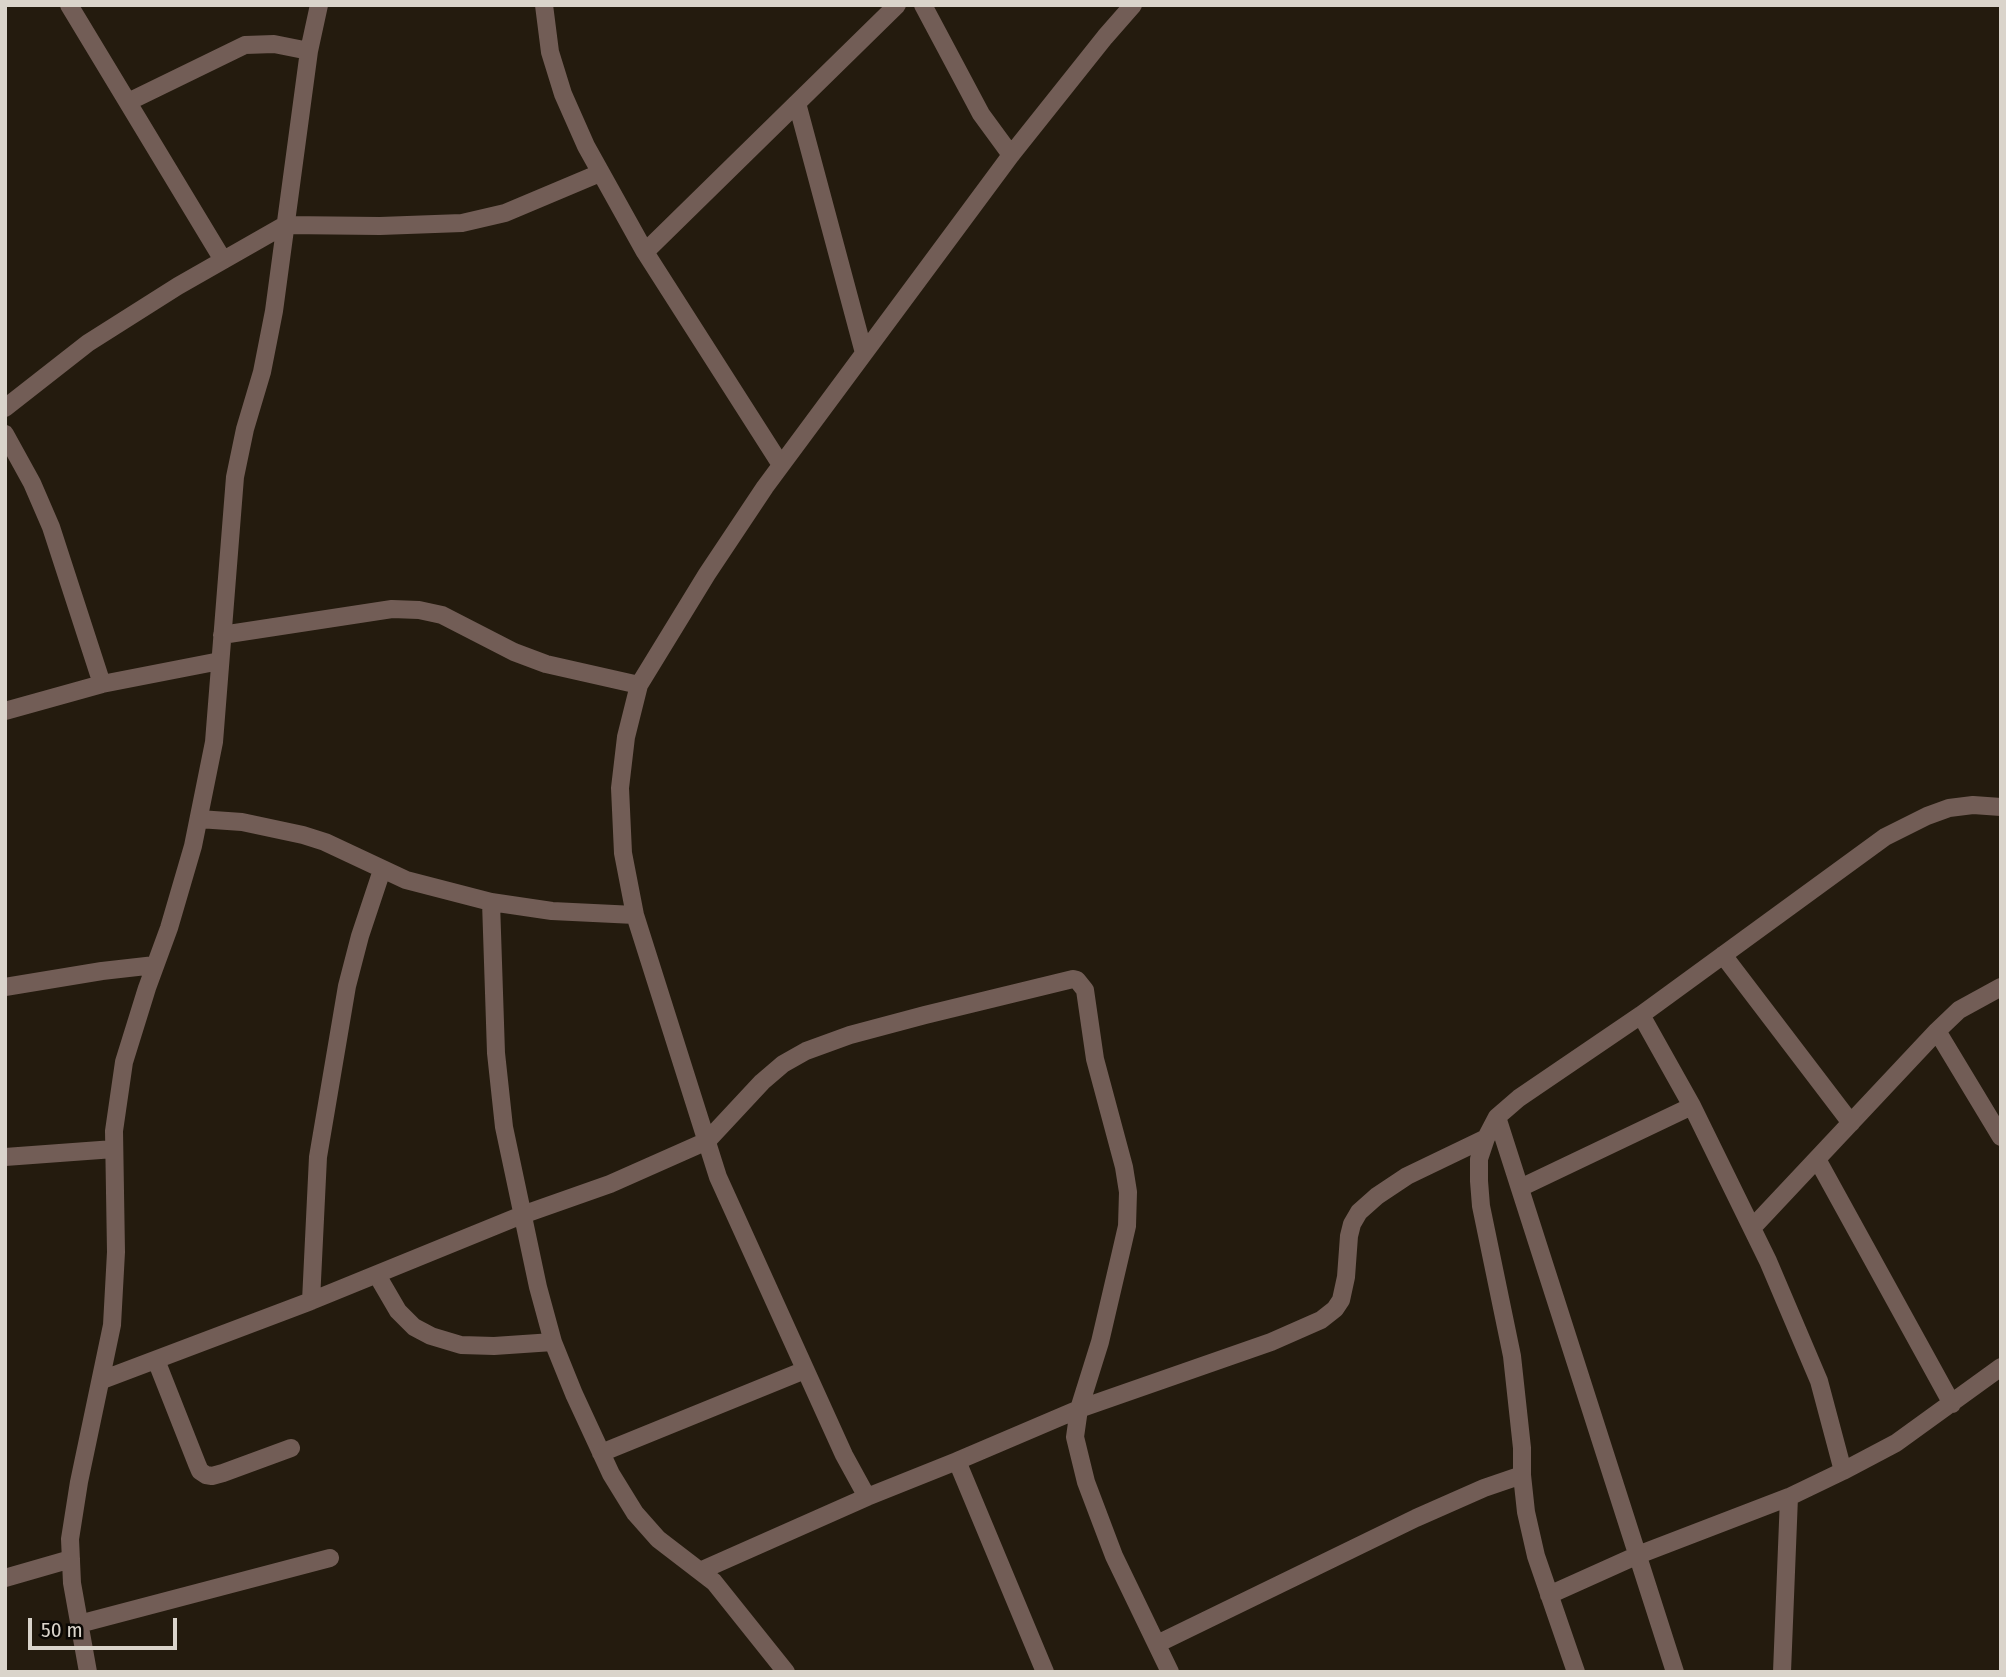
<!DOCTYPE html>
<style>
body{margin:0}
#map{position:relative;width:2006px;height:1677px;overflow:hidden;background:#241b0e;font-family:"Fira Sans Condensed",sans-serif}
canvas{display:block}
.frame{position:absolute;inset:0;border:7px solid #dad4cb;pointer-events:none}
.scale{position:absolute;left:28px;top:1618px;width:149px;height:32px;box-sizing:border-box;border:4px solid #dad4cb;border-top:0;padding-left:9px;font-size:21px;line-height:24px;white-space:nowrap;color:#dad4cb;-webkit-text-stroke:5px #0a0703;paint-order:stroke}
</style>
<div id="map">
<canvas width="2006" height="1677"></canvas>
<div class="frame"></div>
<div class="scale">50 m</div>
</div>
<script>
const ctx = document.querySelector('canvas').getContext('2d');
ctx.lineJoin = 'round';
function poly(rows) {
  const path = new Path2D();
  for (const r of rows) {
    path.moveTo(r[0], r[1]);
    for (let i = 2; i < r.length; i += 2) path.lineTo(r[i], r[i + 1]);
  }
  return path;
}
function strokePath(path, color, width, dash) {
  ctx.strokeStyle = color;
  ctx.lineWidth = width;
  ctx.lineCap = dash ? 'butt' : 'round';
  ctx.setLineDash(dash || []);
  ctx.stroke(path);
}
const minor = poly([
 [69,5,223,260],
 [544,5,550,52,563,94,586,146,645,252],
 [923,5,981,114,1011,155],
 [128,102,245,45,274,44,309,51],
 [797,103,864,353],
 [5,408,88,343,178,286,285,225,380,226,462,223,505,213,600,173],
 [5,434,32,483,51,527,102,684],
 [781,465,645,252,897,5],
 [222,635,392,609,419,610,442,615,514,652,546,664,639,685],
 [5,711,102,684,220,661],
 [199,819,242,822,303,835,325,842,406,880,491,902,496,1053,504,1127,538,1287,553,1342,574,1394,611,1474,635,1513,658,1539,714,1582,786,1672],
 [491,902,552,911,635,915],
 [1723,955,1851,1123],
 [5,987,102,971,155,965],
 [1641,1015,1692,1106,1768,1261,1819,1381,1843,1471,1789,1497,1782,1672],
 [1937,1031,1959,1010,2001,987],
 [1497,1117,1675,1672],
 [5,1157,114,1149],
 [1817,1159,1952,1404],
 [1520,1188,1692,1106],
 [1752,1228,1937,1031,2001,1137],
 [377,1275,398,1311,414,1327,431,1336,461,1345,494,1346,553,1342],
 [311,1301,318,1157,347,986,360,936,382,870],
 [156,1360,197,1464,200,1471,206,1475,212,1476,223,1473,291,1448],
 [102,1380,311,1301,522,1215,610,1184,707,1141,762,1082,783,1064,806,1051,850,1035,925,1015,1073,979,1077,980,1085,990,1095,1059,1124,1167,1128,1192,1127,1226,1121,1252,1100,1342,1079,1409,1075,1437,1086,1482,1114,1556,1170,1672],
 [601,1453,805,1370],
 [957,1461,1079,1409,1271,1342,1321,1320,1335,1309,1341,1300,1346,1277,1349,1236,1352,1224,1359,1212,1377,1196,1407,1176,1486,1138],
 [1843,1471,1896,1443,2001,1367],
 [1522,1475,1526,1512,1536,1556,1576,1672],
 [700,1571,867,1497],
 [5,1578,71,1559],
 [1549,1595,1638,1555,1789,1497],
 [79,1624,330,1558],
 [1157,1644,1416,1518,1484,1488,1522,1475,1522,1448,1512,1356,1481,1206,1479,1181,1479,1159,1486,1138,1497,1117,1519,1098,1641,1015,1885,837,1927,816,1949,808,1973,805,2001,807],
 [88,1672,72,1583,70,1539,79,1482,112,1325,116,1252,114,1131,124,1062,147,988,169,928,193,846,214,742,235,477,245,429,262,372,274,311,309,51,319,5],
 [1045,1672,957,1461,867,1497,844,1455,718,1177,635,915,623,853,620,788,626,737,639,685,707,574,765,487,1011,155,1105,37,1133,5]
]);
strokePath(minor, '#725d56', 18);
</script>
